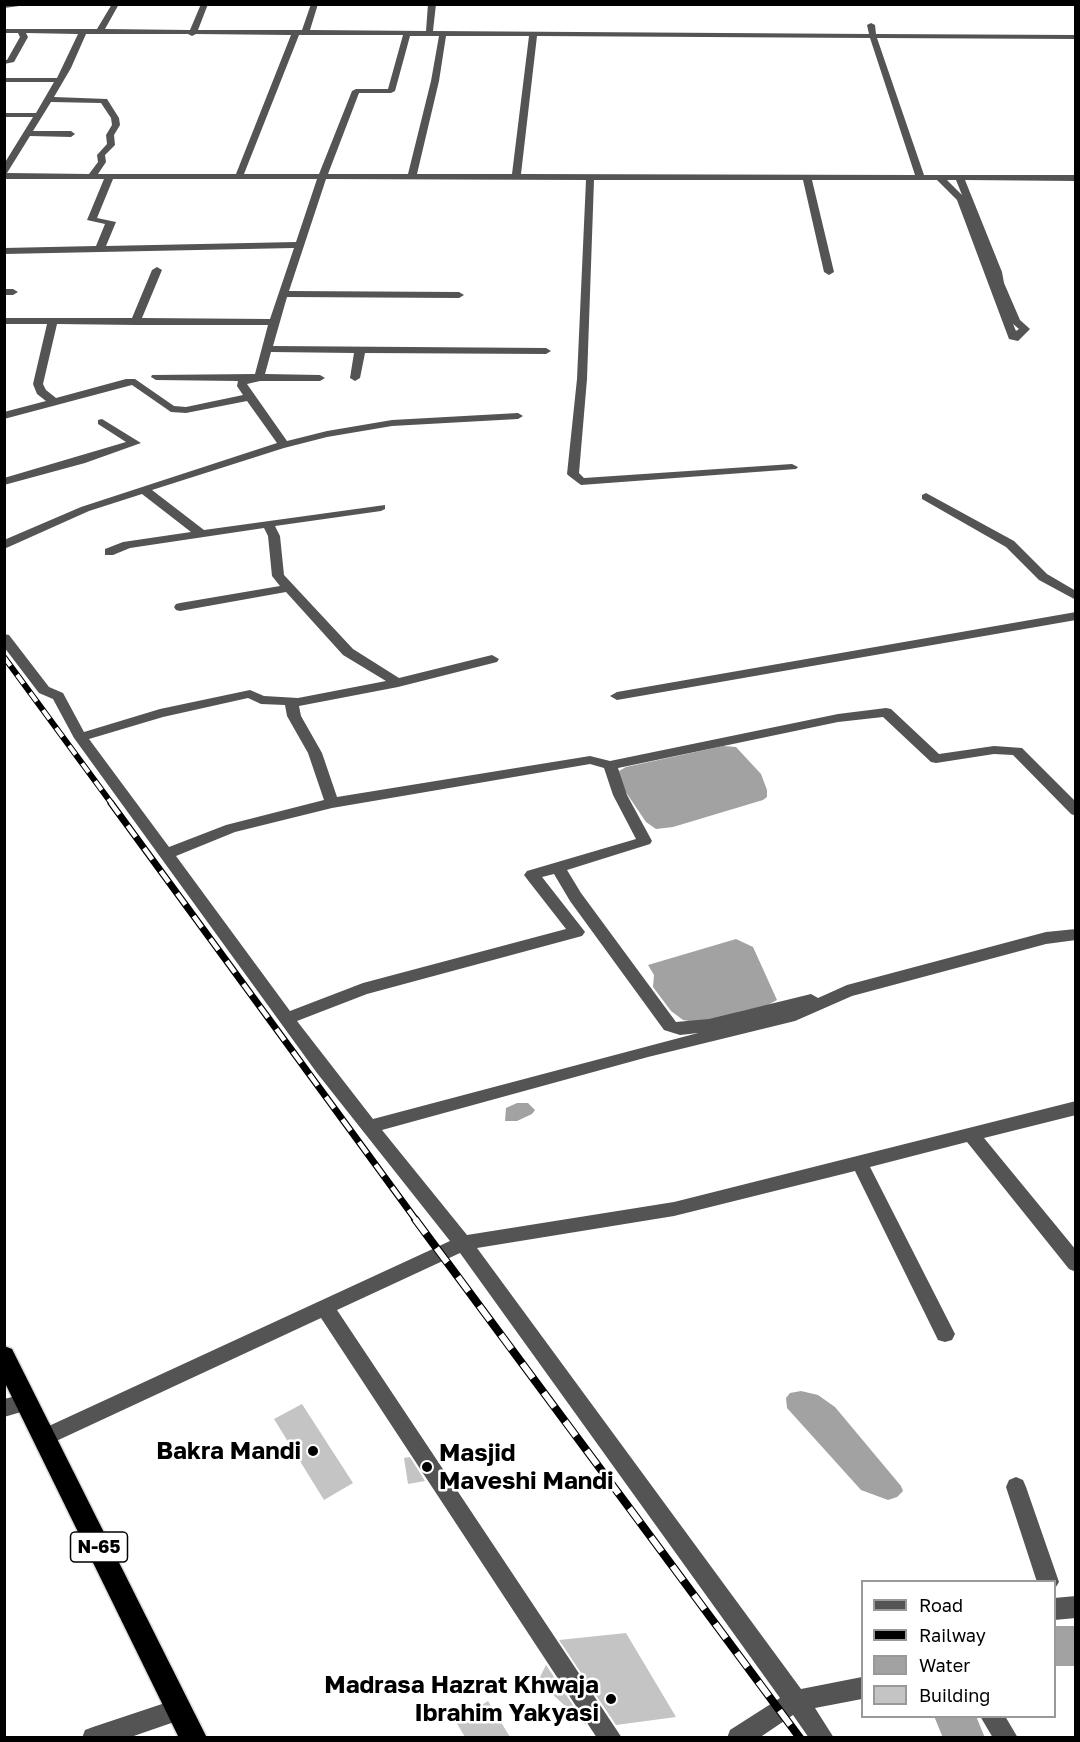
<!DOCTYPE html>
<style>
body{margin:0}
#map{position:relative;width:1080px;height:1742px;overflow:hidden;background:#fff;font-family:"Golos Text",sans-serif}
canvas{display:block}
.frame{position:absolute;inset:0;border:6px solid #000;pointer-events:none}
.legend{position:absolute;left:861px;top:1580px;width:195px;height:138px;box-sizing:border-box;background:#fff;border:2px solid #999;margin:0;padding:8px 10px;list-style:none;font-size:18px;color:#000}
.legend li{display:flex;align-items:center;gap:12px;height:30px}
.legend b{width:30px;border:2px solid #999}
</style>
<div id="map">
<canvas width="1080" height="1742"></canvas>
<div class="frame"></div>
<ul class="legend">
<li><b style="height:8px;background:#545454"></b>Road</li>
<li><b style="height:8px;background:#000"></b>Railway</li>
<li><b style="height:16px;background:#a2a2a2"></b>Water</li>
<li><b style="height:16px;background:#c4c4c4"></b>Building</li>
</ul>
</div>
<script>
const ctx = document.querySelector('canvas').getContext('2d');
ctx.lineJoin = 'round';
function fill(path, color) {
  ctx.fillStyle = color;
  ctx.fill(path, 'evenodd');
}
function poly(rows) {
  const path = new Path2D();
  for (const r of rows) {
    path.moveTo(r[0], r[1]);
    for (let i = 2; i < r.length; i += 2) path.lineTo(r[i], r[i + 1]);
  }
  return path;
}
function strokePath(path, color, width, dash) {
  ctx.strokeStyle = color;
  ctx.lineWidth = width;
  ctx.lineCap = dash ? 'butt' : 'round';
  ctx.setLineDash(dash || []);
  ctx.stroke(path);
}
function label(font, color, halo, rows, align = 'center') {
  ctx.font = font + ' "Golos Text",sans-serif';
  ctx.lineWidth = 5;
  ctx.setLineDash([]);
  ctx.textBaseline = 'middle';
  ctx.strokeStyle = halo;
  ctx.fillStyle = color;
  for (const [text, x, y, turn = 0] of rows) {
    ctx.save();
    ctx.translate(x, y);
    ctx.rotate((+turn || 0) * Math.PI / 180);
    ctx.textAlign = isNaN(turn) ? turn : align;
    if (halo) ctx.strokeText(text, 0, 0);
    ctx.fillText(text, 0, 0);
    ctx.restore();
  }
}
const water = poly([
 [723,746,736,747,761,774,767,790,767,797,763,800,673,827,656,829,646,822,623,788,619,771,626,767],
 [736,939,753,947,777,1000,766,1006,742,1011,717,1020,695,1022,683,1020,671,1011,653,987,654,975,648,965],
 [517,1103,528,1103,535,1110,532,1114,517,1121,505,1121,506,1108],
 [801,1391,818,1395,835,1407,901,1486,903,1491,897,1497,888,1500,861,1490,787,1408,786,1398,790,1393]
]);
const river = poly([
 [1054,1626,1076,1626,1076,1666,1054,1666,1054,1626],
 [934,1716,976,1716,985,1738,943,1738,934,1716]
]);
const building = poly([
 [302,1404,353,1483,324,1500,274,1419],
 [410,1457,425,1481,408,1484,404,1458],
 [626,1633,676,1717,616,1725,559,1640],
 [546,1665,587,1726,538,1681],
 [488,1701,510,1737,465,1737,456,1722]
]);
const minor = poly([
 [4,4,34,4,4,8,4,4],
 [112,4,119,4,105,29,190,30,201,4,208,4,198,30,302,30,311,4,318,4,310,30,426,31,428,4,436,4,433,31,869,34,867,25,871,23,875,25,876,34,1076,35,1076,39,877,38,924,175,1076,175,1076,181,965,180,1002,272,1004,283,1020,320,1030,329,1018,341,1009,339,957,200,937,180,812,180,834,272,829,275,824,272,803,180,594,180,587,379,579,473,584,478,792,464,798,467,796,469,581,485,569,476,567,474,577,379,586,180,326,179,289,291,459,292,464,295,459,298,287,297,273,346,546,348,551,351,546,354,365,353,360,378,355,381,350,378,354,353,271,352,265,374,320,375,325,378,320,381,260,381,247,384,287,441,327,431,392,420,518,413,523,416,518,419,392,426,327,437,284,448,152,490,204,530,385,505,385,509,381,511,275,526,280,536,284,575,353,649,399,678,492,655,499,659,497,662,398,687,299,706,301,716,322,753,337,797,590,756,610,761,838,714,886,708,891,709,939,754,994,746,1022,748,1076,802,1076,816,1071,814,1013,755,994,754,936,763,931,762,883,717,838,722,618,768,627,795,652,841,650,844,567,870,581,893,676,1022,709,1019,811,994,818,998,847,985,1046,932,1076,929,1076,940,1046,944,852,996,795,1021,648,1057,382,1130,467,1235,674,1202,1076,1101,1076,1115,984,1138,1076,1250,1076,1272,1069,1269,967,1142,870,1167,955,1334,952,1340,945,1342,938,1340,855,1171,674,1216,477,1248,801,1689,862,1677,862,1699,815,1708,834,1738,809,1738,793,1715,759,1738,727,1738,730,1730,780,1698,460,1253,337,1310,622,1738,597,1738,321,1318,52,1443,45,1446,38,1443,35,1437,38,1431,450,1241,317,1073,74,738,53,699,39,693,4,647,4,634,9,635,49,687,63,693,84,732,160,709,250,690,264,696,298,698,386,681,343,655,286,592,180,611,176,610,174,607,176,604,180,603,280,586,272,576,268,536,264,528,130,548,113,555,105,555,105,549,123,542,191,532,142,494,89,511,4,549,4,540,81,507,277,443,247,401,186,413,171,412,132,385,4,419,4,412,46,401,37,394,33,384,47,324,4,324,4,318,132,318,152,270,157,267,162,270,142,318,270,319,294,248,4,254,4,248,96,246,105,224,87,220,104,179,4,179,4,164,33,117,4,117,4,113,36,113,54,82,4,82,4,78,57,78,78,34,26,33,28,37,14,62,4,64,4,60,7,60,20,37,18,33,4,33,4,29,97,29,112,4],
 [86,34,188,34,192,36,196,34,291,35,236,174,98,174,106,162,105,155,115,145,114,135,120,125,119,118,107,99,54,97,71,68,86,34],
 [299,35,403,35,388,89,356,89,352,91,319,174,244,174,299,35],
 [410,36,439,36,431,81,408,174,328,174,359,93,391,93,395,91,410,36],
 [446,36,529,36,512,174,417,174,439,81,446,36],
 [537,36,870,38,915,175,521,174,537,36],
 [51,102,101,103,111,118,112,125,106,135,107,144,97,155,98,162,89,174,7,173,30,136,71,137,75,134,71,131,33,131,51,102],
 [113,179,317,179,296,242,106,246,116,222,97,218,113,179],
 [947,180,956,180,962,195,947,180],
 [57,324,136,325,268,325,255,374,152,375,151,377,156,380,238,381,237,386,243,395,186,407,174,406,135,379,126,379,56,398,46,390,43,384,57,324],
 [1013,324,1019,329,1016,331,1013,324],
 [248,698,261,704,285,705,287,716,308,753,324,800,226,825,169,847,89,739,163,717,248,698],
 [590,764,604,768,613,795,636,839,527,871,524,875,527,879,566,929,363,983,290,1011,176,856,235,832,332,808,590,764],
 [554,874,570,901,664,1030,680,1035,698,1033,373,1119,297,1021,367,994,582,936,585,932,582,928,542,877,554,874],
 [4,289,13,289,18,292,13,295,4,295,4,289],
 [102,419,141,443,85,463,4,485,4,478,126,442,98,424,98,420,102,419],
 [926,493,1014,541,1047,574,1076,591,1076,600,1039,580,1006,547,922,499,922,495,926,493],
 [1076,612,1076,620,617,700,610,696,617,692,1076,612],
 [28,1393,35,1396,38,1402,35,1408,4,1417,4,1399,28,1393],
 [1016,1477,1023,1480,1026,1487,1059,1582,1054,1590,1054,1582,1037,1582,1006,1487,1009,1480,1016,1477],
 [1076,1596,1076,1618,1054,1620,1054,1598,1076,1596],
 [180,1698,188,1701,191,1709,188,1717,180,1720,128,1738,82,1738,85,1730,93,1727,180,1698],
 [980,1716,1005,1716,1018,1738,993,1738,980,1716]
]);
const highway = poly([
 [4,1346,12,1349,207,1738,179,1738,4,1381,4,1346]
]);
const railFar2 = poly([
 [4,657,112,804]
]);
const railFar1 = poly([
 [111,803,416,1220]
]);
const rail = poly([
 [415,1219,800,1738]
]);
const markers = [
 [313,1451,6,"#000"],
 [427,1467,6,"#000"],
 [611,1699,6,"#000"]
];
const shields = [
 [99,1547,57]
];
const shieldNames = [
 ["N-65",99,1547]
];
const nearPoinames = [
 ["Bakra Mandi",301,1451],
 ["Masjid",439,1453,"left"],
 ["Maveshi Mandi",439,1481,"left"],
 ["Madrasa Hazrat Khwaja",599,1685],
 ["Ibrahim Yakyasi",599,1713]
];
fill(water, '#a2a2a2');
fill(river, '#a2a2a2');
fill(building, '#c4c4c4');
strokePath(highway, '#dbdbdb', 3);
fill(minor, '#545454');
fill(highway, '#000');
strokePath(railFar2, '#000', 6);
strokePath(railFar1, '#000', 7);
strokePath(rail, '#000', 8);
strokePath(railFar2, '#fff', 4, [11]);
strokePath(railFar1, '#fff', 4.5, [14]);
strokePath(rail, '#fff', 6, [18]);
for (const [x, y, r, color] of markers) {
  const dot = new Path2D();
  dot.arc(x, y, r, 0, 2 * Math.PI);
  ctx.fillStyle = color;
  ctx.fill(dot);
  strokePath(dot, '#fff', 2);
}
for (const [x, y, w] of shields) {
  const box = new Path2D();
  box.roundRect(x - w / 2, y - 15, w, 30, 4.5);
  ctx.fillStyle = '#fff';
  ctx.fill(box);
  strokePath(box, '#000', 1.5);
}
label('bold 18px', '#000', null, shieldNames);
label('bold 24px', '#000', '#fff', nearPoinames, 'right');
</script>
